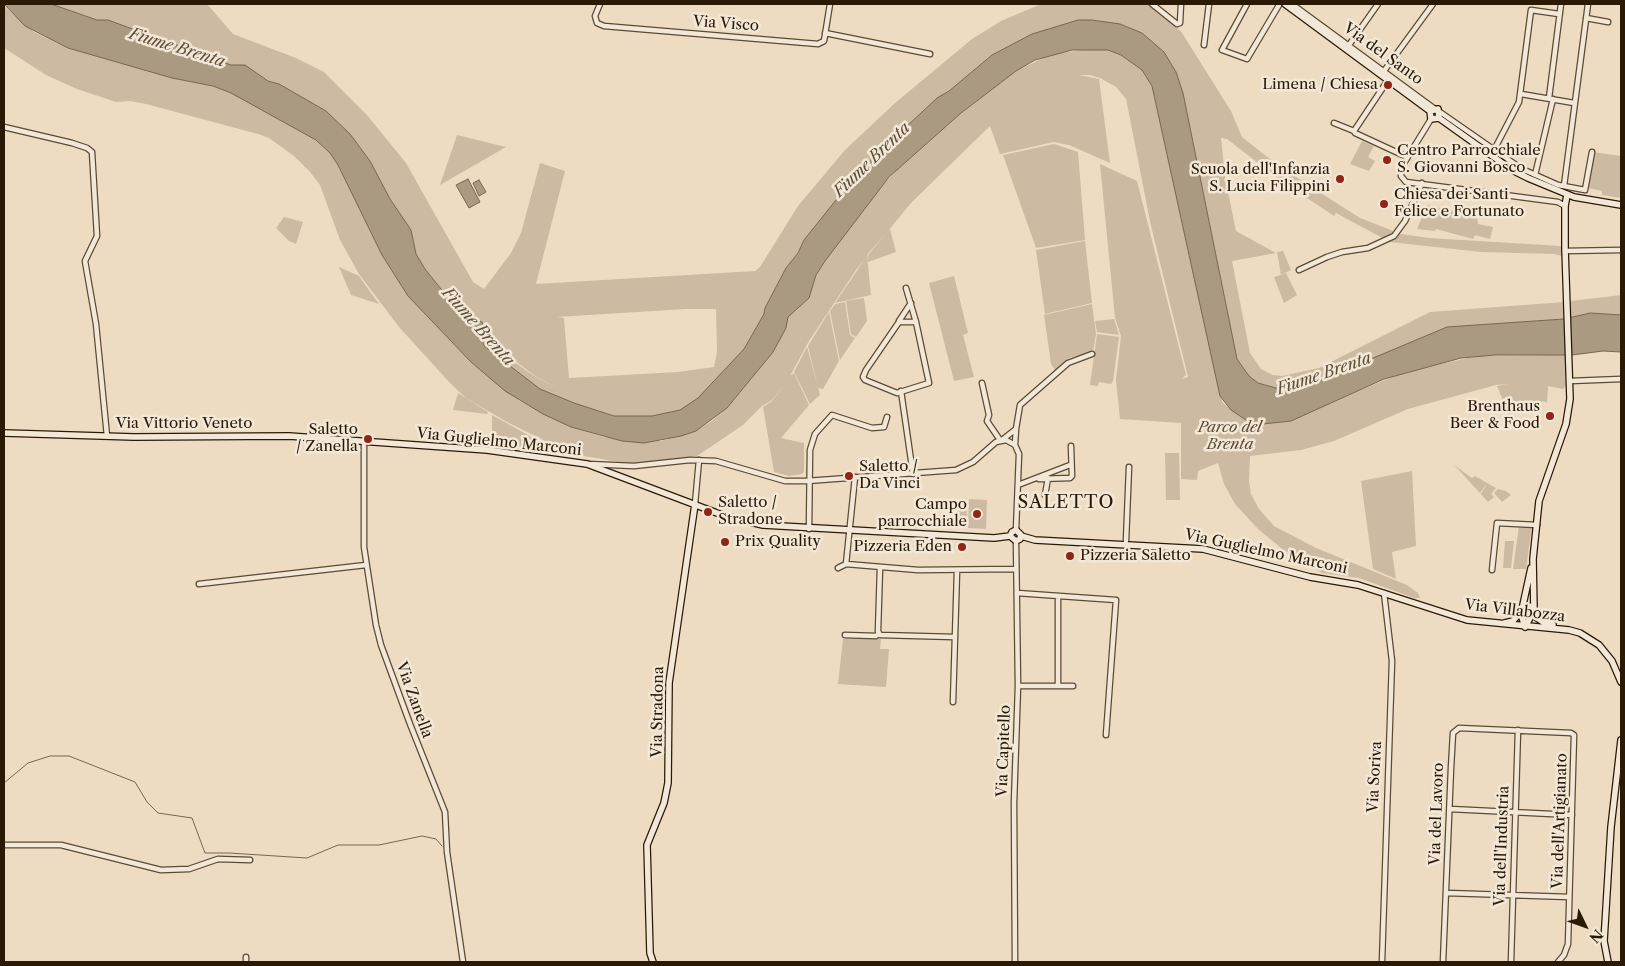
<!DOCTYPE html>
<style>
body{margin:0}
#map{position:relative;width:1625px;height:966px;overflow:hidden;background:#eddcc2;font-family:"Libre Caslon Text",serif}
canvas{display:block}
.frame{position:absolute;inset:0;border:5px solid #2a1905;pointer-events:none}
.north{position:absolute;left:1560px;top:901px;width:50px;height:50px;-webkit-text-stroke:4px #f3e8d7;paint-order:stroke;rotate:132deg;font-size:14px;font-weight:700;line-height:20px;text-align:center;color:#2a1905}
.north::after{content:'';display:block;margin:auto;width:18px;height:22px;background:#2a1905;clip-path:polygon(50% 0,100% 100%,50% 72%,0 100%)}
</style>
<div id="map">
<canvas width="1625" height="966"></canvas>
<div class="frame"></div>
<div class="north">N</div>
</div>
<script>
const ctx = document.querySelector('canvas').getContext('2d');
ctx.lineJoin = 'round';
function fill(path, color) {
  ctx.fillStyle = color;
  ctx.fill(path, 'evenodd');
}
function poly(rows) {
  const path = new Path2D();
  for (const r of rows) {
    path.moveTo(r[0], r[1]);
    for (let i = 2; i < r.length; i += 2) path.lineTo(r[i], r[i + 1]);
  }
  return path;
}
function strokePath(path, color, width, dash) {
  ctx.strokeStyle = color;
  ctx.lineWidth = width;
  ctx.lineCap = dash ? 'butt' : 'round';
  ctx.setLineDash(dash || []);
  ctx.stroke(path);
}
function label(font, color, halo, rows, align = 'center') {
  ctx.font = font + ' "Libre Caslon Text",serif';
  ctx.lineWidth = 5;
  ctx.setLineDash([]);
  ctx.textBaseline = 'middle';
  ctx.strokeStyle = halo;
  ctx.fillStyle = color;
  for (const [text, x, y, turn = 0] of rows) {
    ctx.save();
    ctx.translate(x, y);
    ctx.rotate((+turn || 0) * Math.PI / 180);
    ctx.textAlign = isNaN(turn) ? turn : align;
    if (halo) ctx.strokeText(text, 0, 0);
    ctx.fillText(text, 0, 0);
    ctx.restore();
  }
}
const green = poly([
 [51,4,207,4,233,34,296,58,324,72,367,115,406,163,473,282,484,289,511,253,521,233,540,163,565,171,536,284,755,271,760,267,798,206,845,150,895,103,972,39,1001,21,1041,4,1147,4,1169,19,1182,33,1231,111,1242,137,1280,167,1360,218,1401,234,1429,238,1561,246,1562,256,1554,254,1481,252,1390,242,1336,213,1334,216,1280,180,1227,139,1221,138,1225,177,1236,231,1276,253,1232,261,1250,353,1261,369,1273,375,1282,376,1319,368,1430,312,1564,302,1564,319,1447,327,1309,385,1283,390,1258,383,1249,376,1237,359,1183,93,1176,72,1164,52,1142,33,1120,24,1092,20,1078,20,1032,34,992,55,949,91,937,98,860,170,804,240,798,253,786,268,765,308,764,314,744,349,698,399,680,410,652,416,614,416,574,403,540,389,484,346,484,327,453,304,425,269,416,254,411,230,390,199,370,161,350,134,326,111,279,84,268,81,245,65,231,65,108,20,97,20],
 [686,309,727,309,716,309,717,352,714,367,678,372,569,378,564,318,557,317],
 [486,331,487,342,493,344,535,376,565,392,534,376,486,342],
 [4,6,34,32,68,48,172,78,213,86,232,93,316,140,330,153,338,165,382,255,408,296,471,362,520,401,571,427,604,437,661,441,696,431,712,421,727,408,744,388,786,328,788,317,809,298,816,275,825,261,876,192,898,169,961,113,1016,71,1052,54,1090,49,1108,50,1121,55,1142,70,1152,86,1220,395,1223,403,1238,415,1263,424,1291,421,1319,407,1405,372,1477,356,1565,355,1566,386,1563,389,1548,386,1547,402,1539,401,1536,404,1528,402,1518,413,1515,411,1509,415,1497,386,1508,384,1496,385,1408,409,1334,441,1301,450,1250,456,1249,482,1251,494,1259,509,1274,526,1316,548,1407,585,1418,593,1420,598,1414,598,1359,578,1322,573,1281,548,1258,529,1235,504,1224,484,1218,463,1198,471,1197,480,1181,479,1181,423,1120,419,1116,380,1121,336,1115,318,1100,164,1137,181,1186,375,1181,379,1188,377,1151,226,1126,99,1116,87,1100,78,1090,75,1079,75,1099,79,1110,163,1069,145,1054,142,1000,154,990,126,911,203,856,270,809,341,790,376,794,373,809,405,781,438,804,443,804,471,802,474,789,476,774,472,763,407,772,401,784,385,772,400,762,406,743,425,697,456,652,463,625,463,572,454,507,422,466,398,450,383,399,327,359,274,340,240,320,185,310,172,294,156,269,138,258,134,146,104,130,101,116,102,77,89,46,75,4,48],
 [457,135,506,147,440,185,454,144],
 [1362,141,1374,146,1368,157,1375,161,1369,171,1350,164],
 [1054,144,1078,152,1085,240,1036,248,1003,155],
 [1593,152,1621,156,1621,198,1602,195,1602,191,1588,188],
 [1427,205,1477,217,1478,224,1493,227,1490,239,1475,235,1473,239,1436,229,1435,231,1417,229],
 [284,217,303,222,296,244,289,241,276,228],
 [890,229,896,252,868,262,867,255],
 [1085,241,1092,303,1045,314,1036,250],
 [1283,251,1291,270,1281,275,1286,273,1297,295,1284,303,1274,277,1281,275,1277,252],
 [867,256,871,295,835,303,852,278],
 [339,267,359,276,379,304,351,295],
 [954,276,968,333,963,335,974,377,954,381,929,283],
 [1621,295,1621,315,1590,313,1571,317,1571,301],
 [864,298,867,321,856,337,851,334,846,301],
 [845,302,850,335,855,338,840,360,830,311,835,304],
 [1092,304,1096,334,1093,352,1069,358,1055,370,1051,364,1044,315],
 [829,312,839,361,823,389,818,388,808,346],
 [1114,319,1119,335,1097,332,1095,321],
 [1097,334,1119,337,1113,381,1111,384,1099,382,1098,386,1090,385],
 [807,347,820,395,810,404,794,372],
 [458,393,488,412,487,414,453,410],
 [492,415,535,439,567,453,492,443],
 [1165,453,1179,453,1180,500,1166,500],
 [1454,465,1472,478,1475,476,1487,483,1480,493],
 [1412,471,1416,546,1392,552,1396,579,1373,569,1361,481],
 [1487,483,1496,488,1491,494,1494,497,1488,502,1481,494],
 [1498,489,1506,491,1511,495,1502,502,1494,493],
 [969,499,987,500,986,529,968,528],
 [957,511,967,511,966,528,956,528],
 [1519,526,1532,526,1526,569,1513,569],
 [1505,541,1514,541,1511,568,1503,568],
 [843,639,881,639,880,649,889,649,886,687,838,684]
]);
const water = poly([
 [4,4,51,4,97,20,108,20,231,65,245,65,268,81,279,84,326,111,350,134,370,161,390,199,411,230,416,254,425,269,453,304,468,316,482,322,484,327,484,346,540,389,574,403,614,416,652,416,680,410,698,398,744,349,764,314,765,308,786,268,798,253,804,240,860,170,937,98,949,91,992,55,1032,34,1078,20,1092,20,1120,24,1142,33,1164,52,1176,72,1183,93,1237,359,1249,376,1258,383,1283,390,1309,385,1447,327,1564,319,1590,313,1621,315,1621,352,1603,351,1572,355,1495,355,1461,358,1384,379,1291,421,1263,424,1246,420,1231,410,1220,396,1152,86,1142,70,1121,55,1108,50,1072,50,1035,60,1016,71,961,113,889,177,825,261,816,275,809,298,788,317,786,328,773,352,727,408,696,431,681,436,644,443,622,441,571,427,543,414,505,391,471,362,408,296,382,255,338,165,330,153,316,140,231,93,213,86,172,78,68,48,25,26,4,4],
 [468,179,480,202,469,208,456,185,468,179],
 [479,180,486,192,479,196,473,183,479,180]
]);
const stream = poly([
 [4,783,28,763,50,756,69,756,135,782,147,802,158,813,192,818,205,853,229,853,307,858,338,845,379,845,422,836,436,839,442,846]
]);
const street = poly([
 [600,4,595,16,597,23,604,26,818,44,824,41,830,4],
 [1152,4,1177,24,1180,23,1181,4],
 [1247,4,1222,50,1247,59,1279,5],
 [1292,4,1435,109],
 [1586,18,1608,22],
 [825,33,930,54],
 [1204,45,1209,4],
 [1349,45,1378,4],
 [1384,71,1433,4],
 [1521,94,1574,103],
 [1549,98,1561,4],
 [1440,112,1522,169,1558,185,1585,190,1592,152],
 [1431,119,1401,168,1401,176,1406,182,1558,202,1565,206],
 [1334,123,1354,131,1355,133,1407,157],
 [4,127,72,143,87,148,92,152,97,236,85,261,96,324,107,436],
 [1354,131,1388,80],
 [1494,150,1519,102,1531,10,1559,14],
 [1535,175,1553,99],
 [1564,186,1588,4],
 [1565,251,1621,250],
 [1299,270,1327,257,1342,252,1368,248,1394,236,1405,221,1422,183],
 [906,288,916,322,929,383,897,393,865,380,863,377,866,370,899,322,916,322],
 [899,321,911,303],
 [1570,381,1621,379],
 [982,383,989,415,987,421,1000,440],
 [901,391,913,474],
 [1002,440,1016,429,1020,405,1068,363,1092,354],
 [364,442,364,547,376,625,381,645,410,724,445,812,447,852,463,962],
 [1015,445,1016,429],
 [588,464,634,466,690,460,716,461,785,481,807,481,956,470,973,462,996,442,1006,440,1015,445,1019,454,1016,530],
 [1039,479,1070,478,1072,476,1071,446],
 [1018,485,1070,465],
 [1045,495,1048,478],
 [695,504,699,460],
 [809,529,810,450,815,434,832,415,872,428,884,427,887,417],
 [1126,541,1129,467],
 [846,564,855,477],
 [838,568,846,564,918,570,1016,569],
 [880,568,878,631,880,635,954,637],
 [1492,570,1497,523,1537,525],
 [199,584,366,565],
 [1017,593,1116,600,1106,735],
 [1058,596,1058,686],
 [845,635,876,636,879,633],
 [1018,686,1073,686],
 [953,702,957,571],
 [1450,809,1572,815],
 [4,845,61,845,161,870,189,869,218,859,250,860],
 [1447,893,1569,897],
 [246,957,246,962],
 [1015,962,1014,803,1018,686,1016,541],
 [1382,962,1392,661,1384,593],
 [1443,962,1451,768,1453,733,1459,728,1571,733,1574,735,1568,944,1564,955,1558,962],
 [1511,962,1518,730]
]);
const secondary = poly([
 [1285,4,1430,111],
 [1430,111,1438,109,1439,118],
 [1430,111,1431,119,1439,118],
 [1439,118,1512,170,1528,178,1574,197,1621,205],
 [4,433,134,437,289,436,487,450,587,464,725,516,763,525,994,538,1010,536,1012,532,1016,530,1021,535,1020,539,1016,541,1010,536],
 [1021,536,1035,540,1203,549,1310,577,1358,585,1467,620,1569,630,1580,633,1599,645,1612,661,1621,682],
 [1505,623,1513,621,1520,612],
 [1553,625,1543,622,1537,618,1534,611,1533,559,1539,501,1566,424,1570,399,1565,248,1565,206,1567,195],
 [1525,627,1521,614,1531,568],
 [1525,627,1530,618,1532,606],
 [653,962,650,953,647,845,664,803,668,783,669,683,695,504],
 [1608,962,1604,941,1611,827,1621,740]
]);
const markers = [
 [1388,85,5,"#8f2418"],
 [1387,160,5,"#8f2418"],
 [1340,179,5,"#8f2418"],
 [1384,204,5,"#8f2418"],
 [1550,416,5,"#8f2418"],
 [368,439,5,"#8f2418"],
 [849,476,5,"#8f2418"],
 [708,512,5,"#8f2418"],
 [977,514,5,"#8f2418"],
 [725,542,5,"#8f2418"],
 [962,547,5,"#8f2418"],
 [1070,556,5,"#8f2418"]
];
const streetNames = [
 ["Via Visco",726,24,4],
 ["Via del Santo",1383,54,36],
 ["Via Vittorio Veneto",184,424],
 ["Via Guglielmo Marconi",499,442,6],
 ["Via Guglielmo Marconi",1266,552,12],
 ["Via Villabozza",1515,611,7],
 ["Via Zanella",414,700,70],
 ["Via Stradona",658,712,-89],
 ["Via Capitello",1004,751,-88],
 ["Via Soriva",1375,777,-87],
 ["Via del Lavoro",1437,814,-88],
 ["Via dell'Artigianato",1560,821,-88],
 ["Via dell'Industria",1502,846,-88]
];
const poiNames = [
 ["Limena / Chiesa",1378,85],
 ["Centro Parrocchiale",1397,151,"left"],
 ["S. Giovanni Bosco",1397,168,"left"],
 ["Scuola dell'Infanzia",1330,170],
 ["S. Lucia Filippini",1330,187],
 ["Chiesa dei Santi",1394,195,"left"],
 ["Felice e Fortunato",1394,212,"left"],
 ["Brenthaus",1540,407],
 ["Beer & Food",1540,424],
 ["Saletto",358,430],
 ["/ Zanella",358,447],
 ["Saletto /",859,467,"left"],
 ["Da Vinci",859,484,"left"],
 ["Saletto /",718,503,"left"],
 ["Stradone",718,520,"left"],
 ["Campo",967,505],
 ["parrocchiale",967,522],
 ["Prix Quality",735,542,"left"],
 ["Pizzeria Eden",952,547],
 ["Pizzeria Saletto",1080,556,"left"]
];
const parkNames = [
 ["Parco del",1230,428],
 ["Brenta",1230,445]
];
const waterNames = [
 ["Fiume Brenta",177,48,17],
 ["Fiume Brenta",872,160,-44],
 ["Fiume Brenta",478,327,48],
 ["Fiume Brenta",1324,374,-19]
];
const quarterNames = [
 ["SALETTO",1066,503]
];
fill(green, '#ccbba2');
fill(water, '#ab9a82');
strokePath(water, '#776650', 1);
strokePath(stream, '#776650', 1);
strokePath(street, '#5b4a34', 7);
strokePath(secondary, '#2a1905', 8);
strokePath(street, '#f3e8d7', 4.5);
strokePath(secondary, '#f3e8d7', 5.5);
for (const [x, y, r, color] of markers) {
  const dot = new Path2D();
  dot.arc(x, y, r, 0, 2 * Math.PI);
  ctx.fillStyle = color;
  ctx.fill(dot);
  strokePath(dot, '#f3e8d7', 2);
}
label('15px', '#2a1905', '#f3e8d7', streetNames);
label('15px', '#2a1905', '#f3e8d7', poiNames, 'right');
label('italic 15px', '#5b4a34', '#f3e8d7', parkNames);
label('italic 16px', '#5e4d37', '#f3e8d7', waterNames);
ctx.letterSpacing = '1px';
label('18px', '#2a1905', '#f3e8d7', quarterNames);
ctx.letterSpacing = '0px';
</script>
